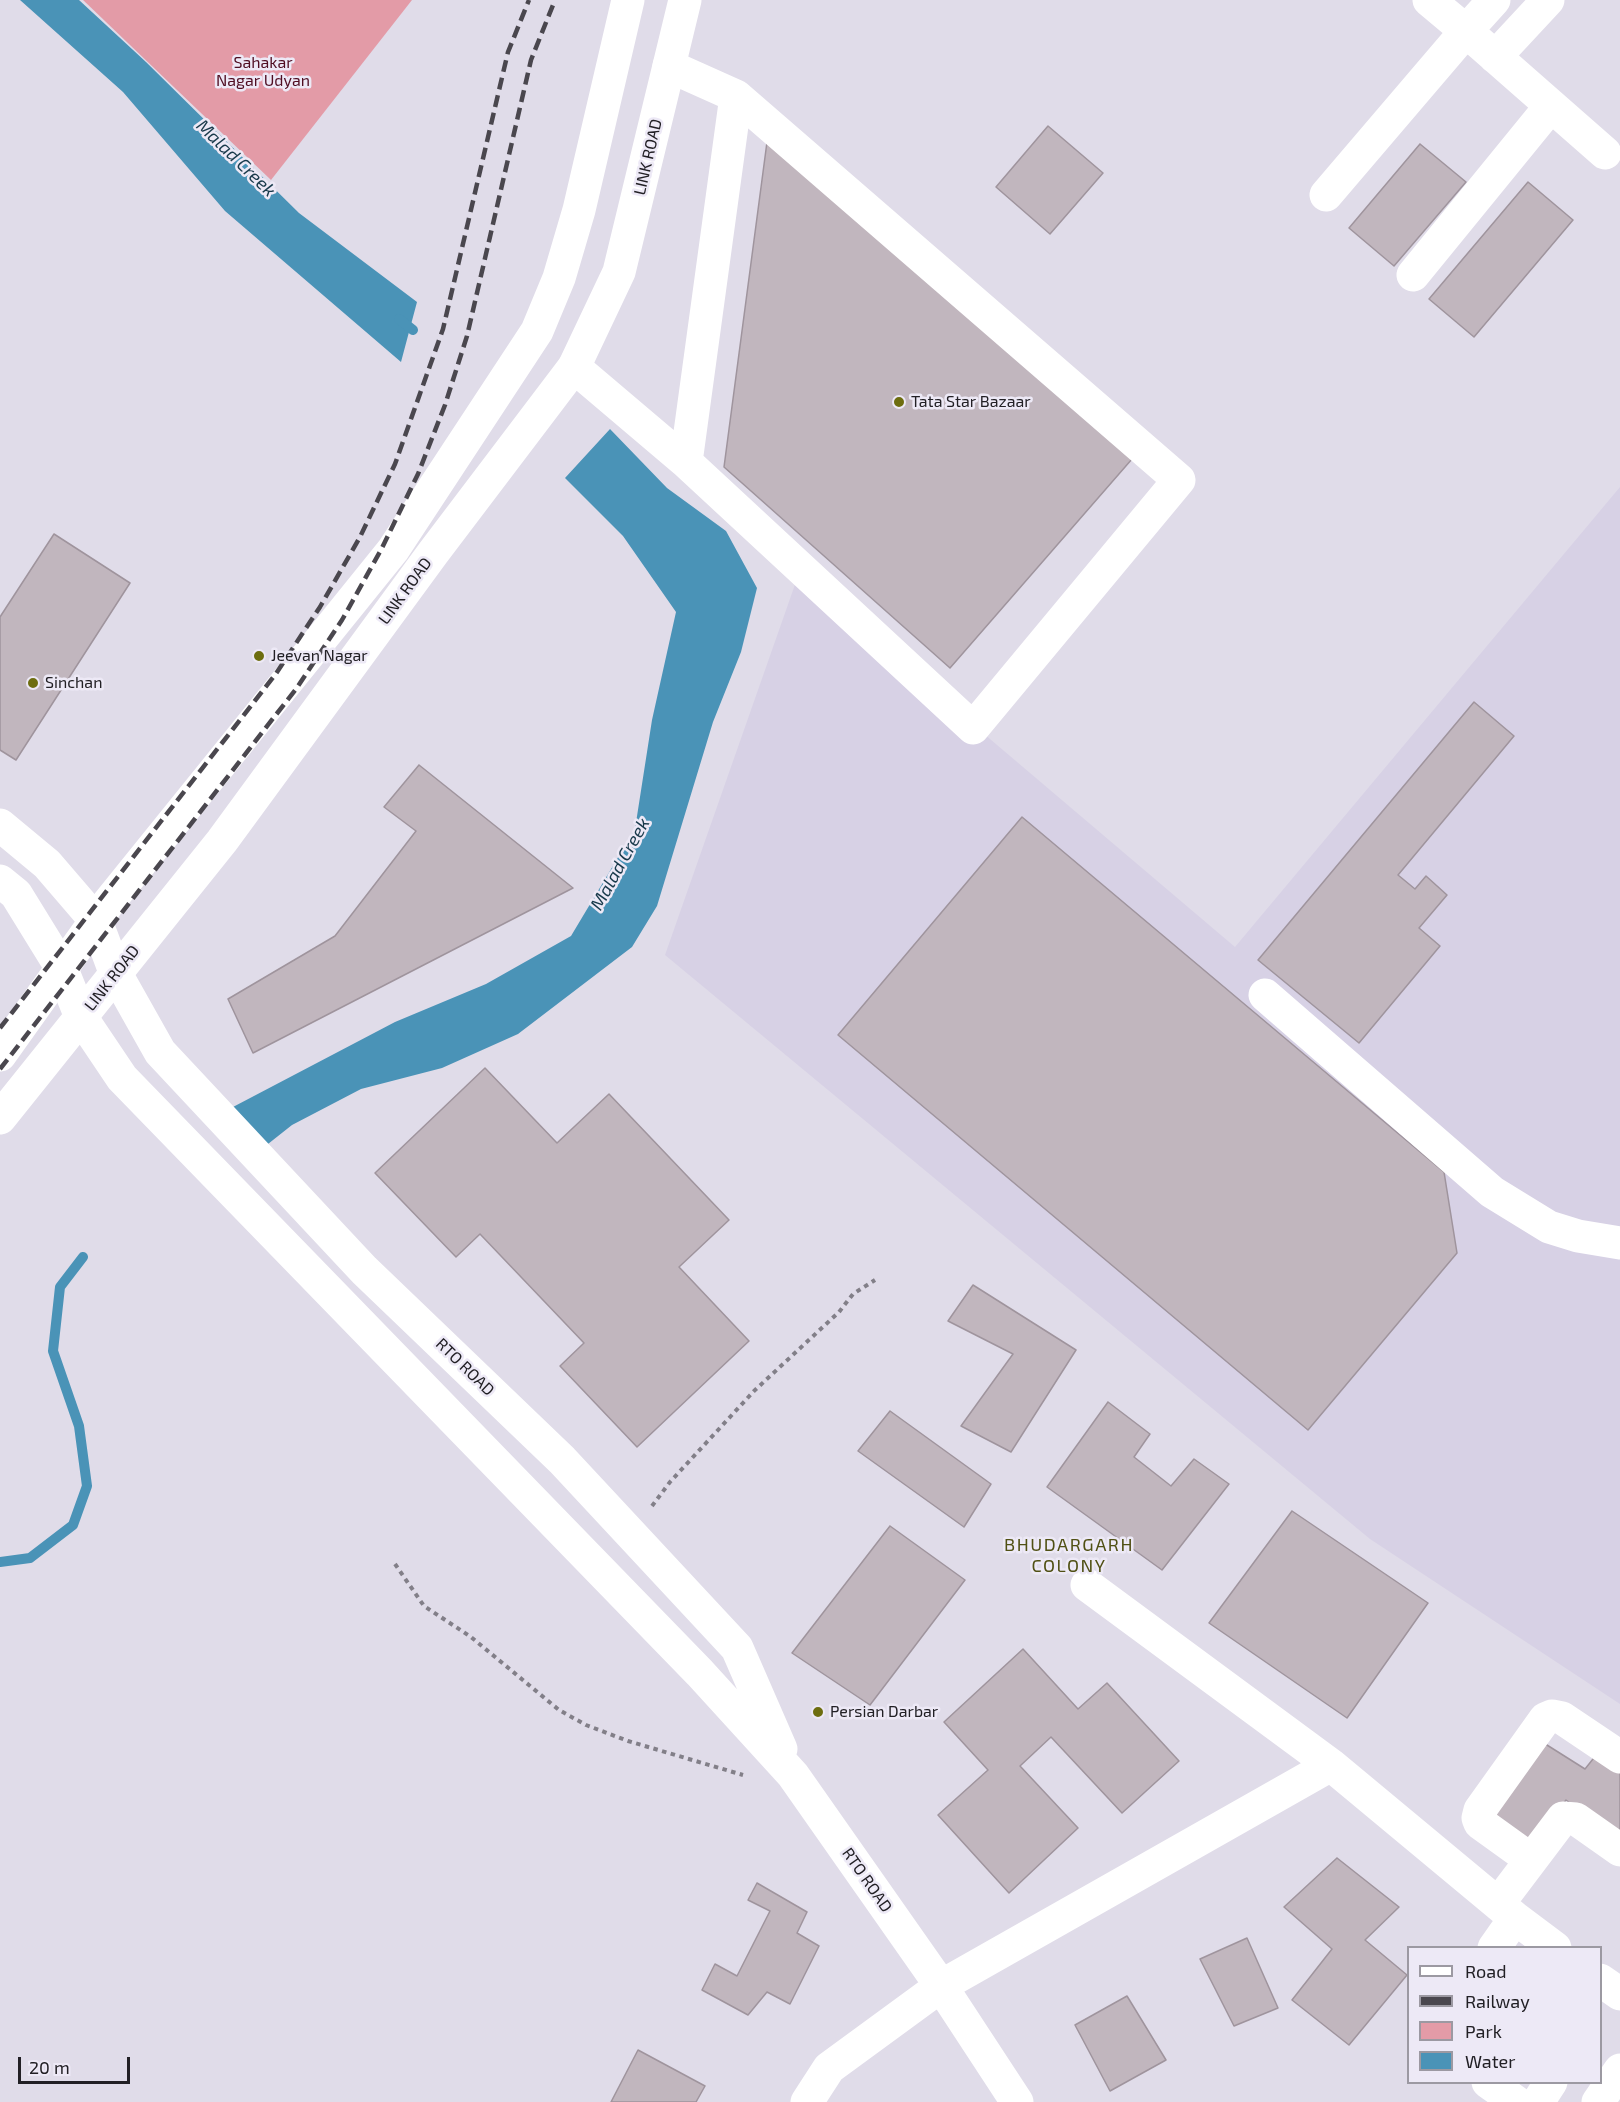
<!DOCTYPE html>
<style>
body{margin:0}
#map{position:relative;width:1620px;height:2102px;overflow:hidden;background:#e0dce9;font-family:"Exo 2",sans-serif}
canvas{display:block}
.legend{position:absolute;left:1407px;top:1946px;width:195px;height:138px;box-sizing:border-box;background:#ede9f6;border:2px solid #9c99a2;margin:0;padding:8px 10px;list-style:none;font-size:18px;color:#222025}
.legend li{display:flex;align-items:center;gap:12px;height:30px}
.legend b{width:30px;border:2px solid #9c99a2}
.scale{position:absolute;left:18px;top:2057px;width:112px;height:27px;box-sizing:border-box;border:3px solid #222025;border-top:0;padding-left:8px;font-size:18px;line-height:21px;white-space:nowrap;color:#222025;-webkit-text-stroke:4px #ede9f6;paint-order:stroke}
</style>
<div id="map">
<canvas width="1620" height="2102"></canvas>
<ul class="legend">
<li><b style="height:8px;background:#fff"></b>Road</li>
<li><b style="height:8px;background:#4a474e"></b>Railway</li>
<li><b style="height:16px;background:#e39ba7"></b>Park</li>
<li><b style="height:16px;background:#4a93b7"></b>Water</li>
</ul>
<div class="scale">20 m</div>
</div>
<script>
const ctx = document.querySelector('canvas').getContext('2d');
ctx.lineJoin = 'round';
function fill(path, color) {
  ctx.fillStyle = color;
  ctx.fill(path, 'evenodd');
}
function poly(rows) {
  const path = new Path2D();
  for (const r of rows) {
    path.moveTo(r[0], r[1]);
    for (let i = 2; i < r.length; i += 2) path.lineTo(r[i], r[i + 1]);
  }
  return path;
}
function strokePath(path, color, width, dash) {
  ctx.strokeStyle = color;
  ctx.lineWidth = width;
  ctx.lineCap = dash ? 'butt' : 'round';
  ctx.setLineDash(dash || []);
  ctx.stroke(path);
}
function label(font, color, halo, rows, align = 'center') {
  ctx.font = font + ' "Exo 2",sans-serif';
  ctx.lineWidth = 5;
  ctx.setLineDash([]);
  ctx.textBaseline = 'middle';
  ctx.strokeStyle = halo;
  ctx.fillStyle = color;
  for (const [text, x, y, turn = 0] of rows) {
    ctx.save();
    ctx.translate(x, y);
    ctx.rotate((+turn || 0) * Math.PI / 180);
    ctx.textAlign = isNaN(turn) ? turn : align;
    if (halo) ctx.strokeText(text, 0, 0);
    ctx.fillText(text, 0, 0);
    ctx.restore();
  }
}
const built = poly([
 [1620,487,1620,1704,1370,1539,665,955,798,576,1235,947]
]);
const green = poly([
 [83,0,412,0,271,180]
]);
const water = poly([
 [20,0,79,0,146,62,299,213,417,302,401,362,225,211,123,92],
 [610,429,667,488,726,531,757,588,741,652,713,722,657,906,632,947,518,1034,442,1068,361,1089,292,1125,249,1159,212,1118,395,1022,486,984,571,936,635,829,652,720,676,612,623,536,565,478]
]);
const stream = poly([
 [399,319,413,330],
 [0,1562,30,1558,73,1525,87,1486,79,1426,53,1351,60,1287,83,1257]
]);
const building = poly([
 [1048,126,1103,173,1050,234,996,187,1048,126],
 [767,142,1132,459,950,668,724,467,767,142],
 [1420,144,1466,182,1394,266,1349,228,1420,144],
 [1528,182,1573,220,1474,337,1429,299,1528,182],
 [54,534,130,583,16,760,0,750,0,617,54,534],
 [1474,702,1514,736,1398,875,1415,889,1426,876,1447,895,1419,928,1440,946,1359,1043,1258,960,1474,702],
 [419,765,573,888,253,1053,228,999,335,936,416,831,384,807,419,765],
 [1022,817,1444,1172,1457,1253,1308,1430,838,1035,1022,817],
 [485,1068,557,1143,609,1094,729,1220,679,1267,749,1341,637,1447,560,1366,584,1343,480,1234,456,1257,375,1173,485,1068],
 [973,1285,1076,1350,1011,1452,961,1426,1013,1354,948,1321,973,1285],
 [1108,1402,1150,1434,1134,1457,1171,1486,1194,1459,1229,1484,1162,1570,1047,1487,1108,1402],
 [890,1411,991,1484,964,1527,858,1451,890,1411],
 [1292,1511,1428,1603,1347,1718,1209,1623,1292,1511],
 [890,1526,965,1580,870,1705,792,1653,890,1526],
 [1023,1649,1078,1709,1107,1683,1179,1761,1122,1813,1051,1737,1020,1766,1078,1828,1009,1893,938,1815,988,1770,944,1722,1023,1649],
 [1539,1740,1585,1769,1597,1754,1620,1769,1620,1840,1566,1800,1529,1849,1481,1816,1539,1740],
 [1337,1858,1399,1907,1365,1940,1407,1975,1349,2045,1292,2000,1332,1949,1284,1907,1337,1858],
 [757,1883,807,1912,797,1933,819,1946,790,2004,767,1992,748,2015,702,1990,715,1964,737,1976,770,1911,748,1900,757,1883],
 [1247,1938,1278,2008,1234,2026,1200,1959,1247,1938],
 [1127,1996,1166,2060,1110,2091,1075,2025,1127,1996],
 [638,2050,705,2086,696,2102,611,2102,638,2050]
]);
const path = poly([
 [652,1506,670,1482,754,1391,839,1312,853,1294,875,1280],
 [395,1564,424,1606,471,1637,559,1710,586,1725,628,1741,743,1775]
]);
const minor = poly([
 [1429,0,1466,31,1494,0],
 [1495,57,1548,0],
 [1326,195,1466,31,1605,153],
 [1413,275,1550,107],
 [574,367,686,462,973,728,1179,480,736,96,669,66],
 [686,462,736,96],
 [0,825,47,864,96,921,115,972,160,1052,364,1270,562,1460,737,1648,781,1749],
 [0,881,16,894,61,967,81,1017,122,1078,700,1673,793,1775,941,1986,1017,2102],
 [1265,995,1492,1192,1549,1227,1578,1236,1620,1243],
 [1087,1585,1331,1765],
 [1530,1859,1480,1823,1478,1818,1480,1810,1545,1719,1552,1716,1562,1718,1620,1757],
 [1498,1904,1563,1818,1576,1819,1620,1850],
 [1494,1948,1515,1918],
 [1600,1980,1620,1994],
 [1488,2082,1516,2102],
 [807,2102,829,2068,941,1986,1331,1765,1515,1918,1555,1948],
 [1538,2102,1551,2082],
 [1598,2102,1620,2070]
]);
const major = poly([
 [0,1055,109,902,393,550,537,331,559,278,579,210,628,0],
 [0,1118,222,841,433,553,574,367,619,272,685,0]
]);
const rail = poly([
 [0,1028,275,675,320,607,360,537,395,464,443,329,508,52,529,0],
 [0,1069,296,689,342,620,382,548,418,474,445,405,467,336,531,60,555,0]
]);
const markers = [
 [899,402,6,"#6d6d0f"],
 [259,656,6,"#6d6d0f"],
 [33,683,6,"#6d6d0f"],
 [818,1712,6,"#6d6d0f"]
];
const parkNames = [
 ["Sahakar",263,63],
 ["Nagar Udyan",263,81]
];
const streetNames = [
 ["LINK ROAD",648,157,-77],
 ["LINK ROAD",405,591,-54],
 ["LINK ROAD",112,978,-52],
 ["RTO ROAD",465,1367,44],
 ["RTO ROAD",867,1880,55]
];
const poiNames = [
 ["Tata Star Bazaar",911,402],
 ["Jeevan Nagar",271,656],
 ["Sinchan",45,683],
 ["Persian Darbar",830,1712]
];
const waterNames = [
 ["Malad Creek",236,158,44],
 ["Malad Creek",620,864,-61]
];
const neighbourhoodNames = [
 ["BHUDARGARH",1069,1545],
 ["COLONY",1069,1566]
];
fill(built, '#d7d1e5');
fill(green, '#e39ba7');
fill(water, '#4a93b7');
strokePath(stream, '#4a93b7', 10);
fill(building, '#c1b6be');
strokePath(building, '#9f949d', 1.5);
strokePath(path, '#827f88', 4, [4.5, 4.5]);
strokePath(minor, '#fff', 33);
strokePath(major, '#fff', 33);
strokePath(rail, '#4a474e', 4.5, [12, 6]);
for (const [x, y, r, color] of markers) {
  const dot = new Path2D();
  dot.arc(x, y, r, 0, 2 * Math.PI);
  ctx.fillStyle = color;
  ctx.fill(dot);
  strokePath(dot, '#ede9f6', 2);
}
label('16px', '#500e22', '#ede9f6', parkNames);
label('16px', '#222025', '#ede9f6', streetNames);
label('16px', '#222025', '#ede9f6', poiNames, 'left');
label('italic 18px', '#193a4b', '#ede9f6', waterNames);
ctx.letterSpacing = '1.5px';
label('18px', '#505014', '#ede9f6', neighbourhoodNames);
ctx.letterSpacing = '0px';
</script>
